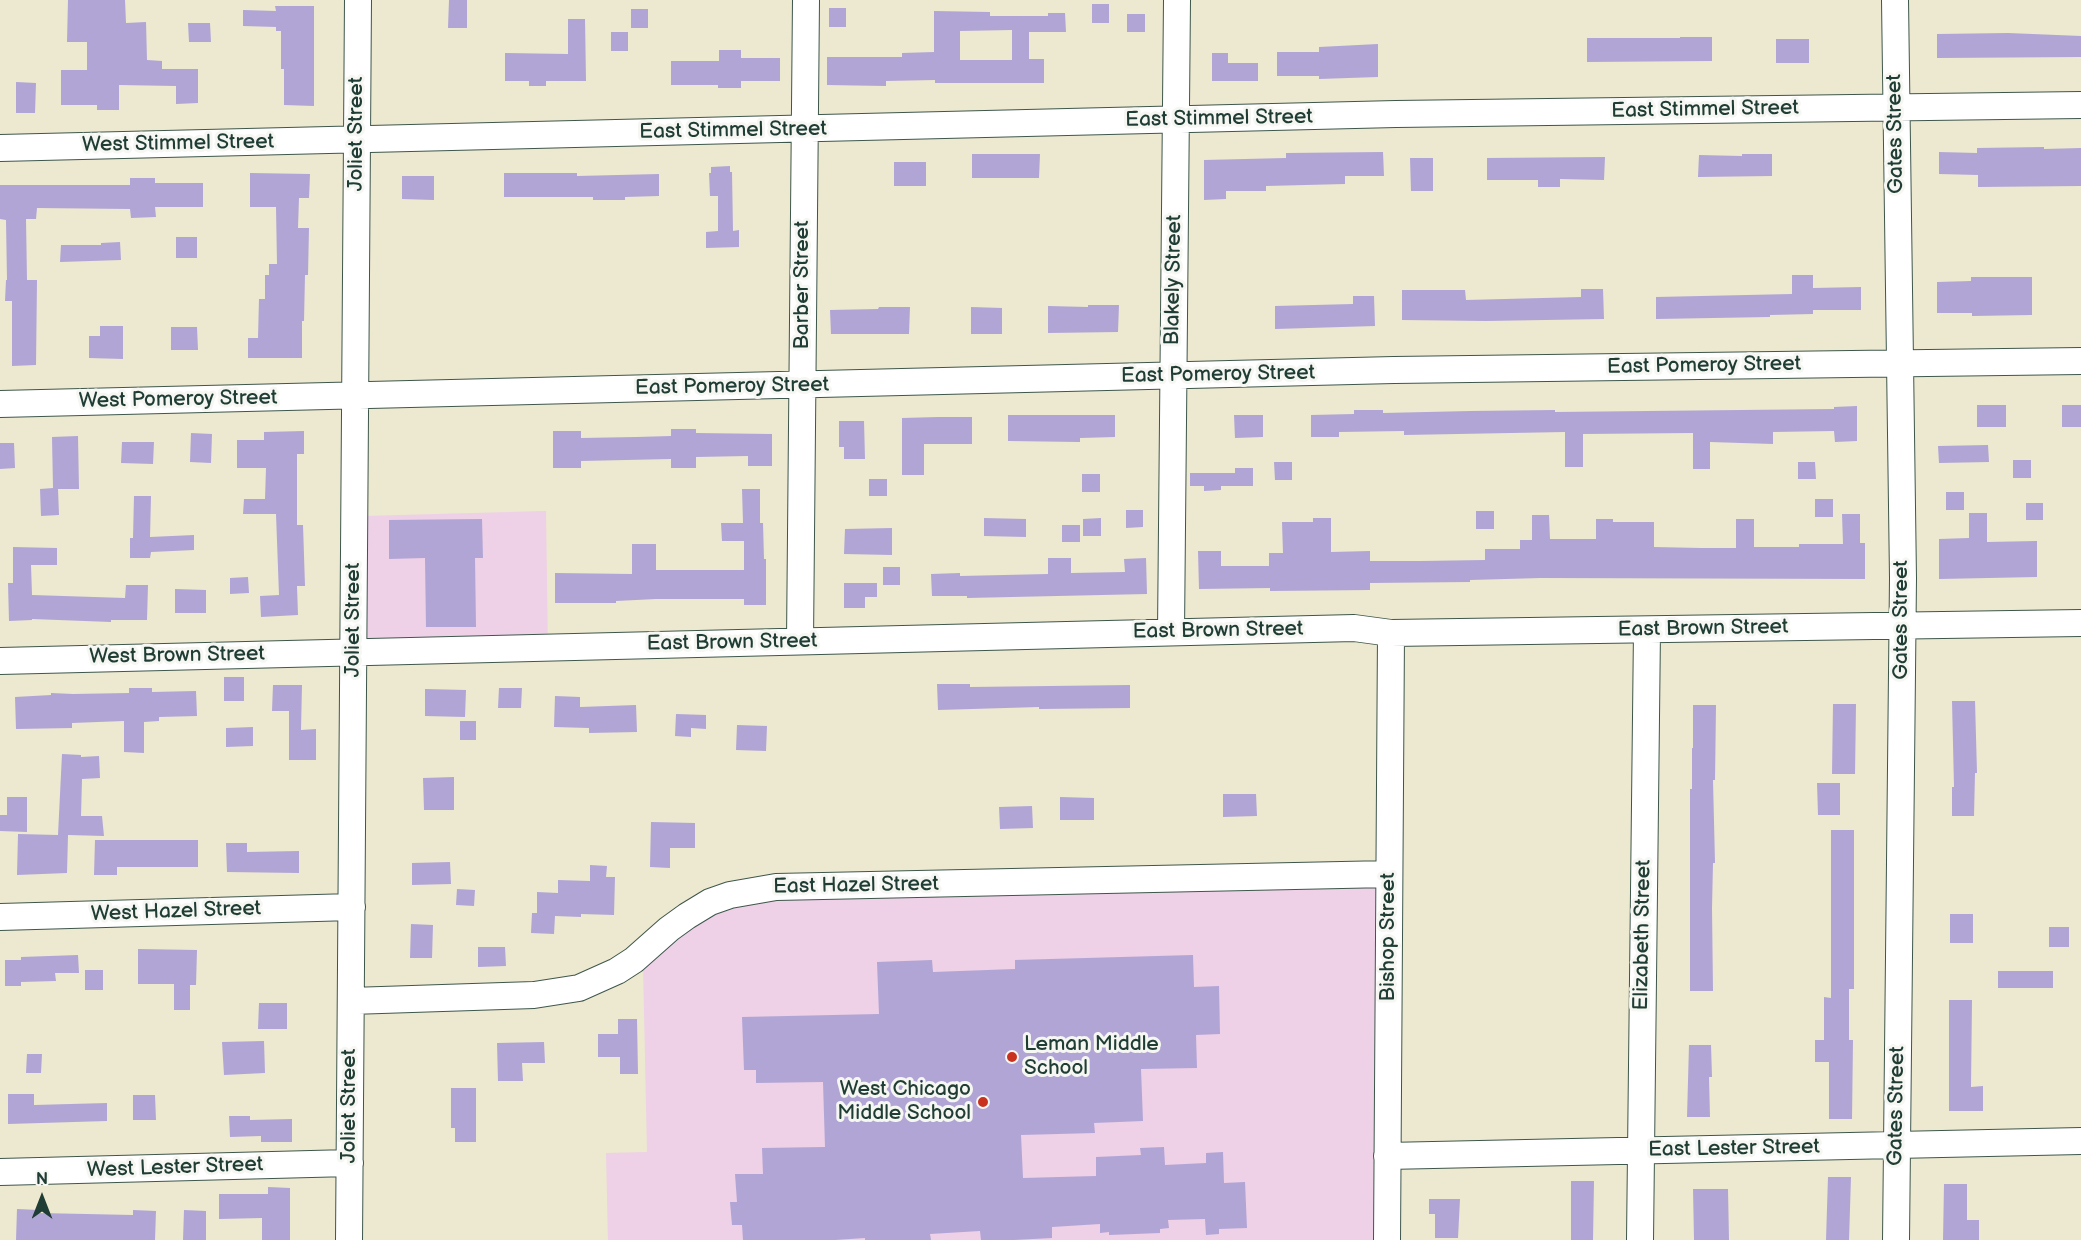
<!DOCTYPE html>
<style>
body{margin:0}
#map{position:relative;width:2081px;height:1240px;overflow:hidden;background:#ede8d0;font-family:"Balsamiq Sans",sans-serif}
canvas{display:block}
.north{position:absolute;left:12px;top:1168px;width:60px;height:60px;-webkit-text-stroke:4px #f6f6f2;paint-order:stroke;rotate:0deg;font-size:16px;font-weight:700;line-height:24px;text-align:center;color:#1f3d34}
.north::after{content:'';display:block;margin:auto;width:21px;height:27px;background:#1f3d34;clip-path:polygon(50% 0,100% 100%,50% 72%,0 100%)}
</style>
<div id="map">
<canvas width="2081" height="1240"></canvas>
<div class="north">N</div>
</div>
<script>
const ctx = document.querySelector('canvas').getContext('2d');
ctx.lineJoin = 'round';
function fill(path, color) {
  ctx.fillStyle = color;
  ctx.fill(path, 'evenodd');
}
function poly(rows) {
  const path = new Path2D();
  for (const r of rows) {
    path.moveTo(r[0], r[1]);
    for (let i = 2; i < r.length; i += 2) path.lineTo(r[i], r[i + 1]);
  }
  return path;
}
function strokePath(path, color, width, dash) {
  ctx.strokeStyle = color;
  ctx.lineWidth = width;
  ctx.lineCap = dash ? 'butt' : 'round';
  ctx.setLineDash(dash || []);
  ctx.stroke(path);
}
function label(font, color, halo, rows, align = 'center') {
  ctx.font = font + ' "Balsamiq Sans",sans-serif';
  ctx.lineWidth = 6;
  ctx.setLineDash([]);
  ctx.textBaseline = 'middle';
  ctx.strokeStyle = halo;
  ctx.fillStyle = color;
  for (const [text, x, y, turn = 0] of rows) {
    ctx.save();
    ctx.translate(x, y);
    ctx.rotate((+turn || 0) * Math.PI / 180);
    ctx.textAlign = isNaN(turn) ? turn : align;
    if (halo) ctx.strokeText(text, 0, 0);
    ctx.fillText(text, 0, 0);
    ctx.restore();
  }
}
const built = poly([
 [546,511,548,656,363,659,365,516],
 [1382,883,1378,1240,608,1240,606,1153,647,1152,643,962,692,921,730,902,779,894]
]);
const building = poly([
 [68,0,125,0,126,23,146,22,147,60,162,61,162,69,198,69,198,103,176,104,176,86,119,85,119,110,97,110,97,105,61,105,61,70,87,70,87,42,67,42],
 [449,0,467,0,467,28,448,28],
 [1092,4,1109,4,1109,23,1092,23],
 [275,6,314,6,314,106,284,105,284,69,281,69,281,31,276,31,276,27,243,26,243,10,276,11],
 [829,8,846,8,846,27,829,27],
 [631,9,648,9,648,28,631,28],
 [934,11,990,12,990,16,1048,16,1048,13,1065,13,1066,32,1029,32,1029,59,1044,59,1044,83,935,83,935,80,886,81,886,86,827,85,827,57,902,57,902,53,934,52],
 [1012,30,1012,60,960,60,960,31],
 [1127,14,1145,14,1145,32,1127,32],
 [568,19,585,19,586,81,546,81,546,86,529,86,529,81,505,81,505,53,568,54],
 [188,23,210,23,211,42,189,42],
 [611,32,628,32,628,51,611,51],
 [2008,33,2081,36,2081,57,1937,58,1937,34],
 [1680,37,1712,37,1712,61,1587,62,1587,38,1680,38],
 [1776,39,1809,39,1809,63,1776,63],
 [1378,44,1378,77,1319,79,1319,76,1277,76,1277,52,1319,52,1319,47],
 [719,50,741,50,741,58,780,58,780,81,741,81,741,88,718,88,718,85,671,85,671,61,719,61],
 [1212,53,1228,53,1228,63,1258,63,1258,81,1212,81],
 [16,82,36,83,35,113,16,113],
 [2044,147,2044,149,2081,148,2081,186,1978,187,1978,175,1939,174,1939,152,1977,153,1977,148],
 [1383,152,1384,176,1345,176,1345,184,1266,186,1266,191,1226,191,1226,199,1204,200,1204,160,1286,158,1286,153],
 [972,154,1040,154,1039,178,972,178],
 [1742,154,1772,154,1772,176,1698,177,1699,155,1742,156],
 [1605,157,1604,180,1560,179,1560,187,1538,187,1538,180,1487,180,1487,158],
 [1410,158,1433,158,1433,191,1411,191],
 [894,162,926,162,926,186,894,186],
 [730,166,730,172,732,172,733,231,739,230,739,247,706,248,706,232,718,231,718,196,710,196,709,173,711,173,711,167],
 [250,173,310,174,309,198,299,198,298,228,309,228,308,275,305,275,304,321,302,321,302,358,248,358,248,338,258,338,259,299,265,299,265,275,269,275,269,264,277,264,276,207,250,207],
 [504,173,577,173,577,176,659,174,659,196,625,197,625,200,593,200,593,197,504,197],
 [402,176,434,176,434,200,402,199],
 [130,178,155,178,155,183,203,183,203,207,155,207,156,217,131,218,130,209,37,208,36,219,26,219,27,280,37,280,36,365,12,366,12,301,5,301,6,280,7,280,6,220,0,219,0,185,130,185],
 [176,237,197,237,197,258,176,258],
 [120,242,121,260,60,262,61,245,101,245,101,243],
 [1792,275,1813,275,1813,288,1861,287,1861,310,1813,310,1813,314,1770,315,1770,317,1656,319,1656,297,1792,294],
 [1971,277,2032,277,2032,315,1972,316,1972,313,1937,313,1937,282,1971,281],
 [1581,289,1603,289,1604,319,1486,321,1402,320,1402,290,1465,290,1466,300,1581,297],
 [1353,296,1374,296,1375,326,1275,329,1275,306,1353,304],
 [1088,305,1119,305,1118,332,1048,333,1048,306,1088,307],
 [879,307,910,307,909,334,831,334,830,310,878,309],
 [971,307,1002,308,1002,334,971,334],
 [100,326,123,326,123,359,89,358,89,336,100,336],
 [171,327,197,327,198,350,171,350],
 [1977,405,2006,405,2006,427,1977,427],
 [2062,405,2081,405,2081,427,2062,427],
 [1857,406,1857,441,1835,442,1834,431,1773,432,1773,444,1710,442,1710,469,1693,469,1693,433,1583,434,1583,467,1565,467,1565,432,1404,435,1404,431,1339,432,1339,437,1311,437,1311,415,1354,414,1354,410,1383,410,1383,413,1470,411,1555,410,1555,412,1834,409,1834,407],
 [1008,415,1115,415,1115,437,1080,438,1080,442,1008,441],
 [1234,415,1263,415,1263,437,1235,438],
 [938,417,972,417,972,444,924,444,924,475,902,475,902,418],
 [839,421,864,421,865,459,844,459,844,447,839,447],
 [671,429,696,429,696,433,772,434,772,466,748,466,748,456,696,457,696,468,671,468,671,459,581,461,581,468,553,468,553,431,581,431,581,438,636,437,671,436],
 [304,431,304,454,297,454,297,525,303,525,305,586,297,586,298,615,261,617,260,596,279,595,276,514,243,514,244,499,265,499,266,468,237,468,237,440,264,440,264,432],
 [191,433,212,434,211,463,190,462],
 [78,436,79,489,58,489,59,515,41,516,40,489,53,488,52,437],
 [122,442,154,442,153,464,121,463],
 [0,443,14,443,15,468,0,469],
 [1988,445,1989,462,1939,463,1938,446],
 [2013,460,2031,460,2031,478,2013,478],
 [1274,462,1292,462,1292,480,1275,480],
 [1798,462,1815,462,1816,479,1798,479],
 [1235,468,1253,468,1253,486,1221,486,1221,490,1204,491,1204,486,1190,486,1190,473,1235,473],
 [1082,474,1100,474,1100,492,1082,492],
 [869,479,887,479,887,496,869,496],
 [742,489,760,489,760,523,763,523,764,559,766,559,766,605,744,605,744,599,656,599,616,601,616,603,555,603,555,573,632,574,632,544,656,544,656,570,744,570,744,541,722,541,721,523,743,523],
 [1946,492,1964,492,1964,510,1946,510],
 [134,496,151,496,150,537,194,535,194,550,151,552,150,558,130,558,130,538,133,538],
 [1815,499,1833,499,1833,517,1815,517],
 [2026,503,2043,503,2043,520,2026,520],
 [1126,510,1143,510,1143,527,1126,528],
 [1476,511,1494,511,1494,529,1476,529],
 [1969,513,1987,513,1987,542,2037,541,2037,577,1939,579,1939,539,1969,538],
 [1842,514,1860,514,1860,543,1865,543,1865,579,1541,578,1470,580,1470,582,1370,583,1370,590,1270,591,1270,588,1199,589,1198,551,1221,551,1221,566,1269,566,1269,553,1283,553,1282,522,1313,522,1313,518,1331,518,1331,552,1370,551,1370,561,1421,561,1485,560,1485,549,1520,549,1520,540,1532,540,1532,515,1549,515,1550,539,1596,539,1596,519,1613,519,1613,522,1654,522,1654,547,1701,548,1736,548,1736,519,1754,519,1754,547,1799,547,1799,544,1843,544],
 [984,518,1026,519,1026,537,984,536],
 [1101,518,1101,536,1083,536,1083,519],
 [482,519,483,558,475,558,476,627,426,627,425,558,389,559,389,520],
 [1062,525,1080,525,1080,542,1062,542],
 [892,528,892,555,844,554,845,529],
 [13,547,57,548,57,565,31,565,32,595,125,598,126,585,148,585,147,620,111,620,111,622,32,619,32,620,9,621,8,583,13,583],
 [1048,558,1071,558,1071,573,1125,572,1124,559,1146,558,1147,594,967,598,967,596,932,596,931,574,960,573,960,576,1048,574],
 [883,567,900,567,900,585,883,585],
 [248,577,249,593,230,594,230,578],
 [844,583,877,583,877,597,865,597,865,608,844,608],
 [175,589,206,590,206,613,175,613],
 [224,677,244,677,244,701,224,701],
 [937,684,970,684,970,687,1130,685,1130,708,1039,709,1039,707,938,710],
 [273,685,302,685,301,730,316,729,316,760,289,760,289,711,272,711],
 [129,688,152,688,152,692,196,691,197,716,159,717,159,721,144,722,144,753,124,752,124,721,72,723,72,728,16,729,15,697,51,695,51,693,73,694,129,693],
 [499,688,522,688,521,708,498,708],
 [425,689,466,690,465,717,425,716],
 [555,696,580,697,580,707,636,705,637,732,589,733,589,728,554,727],
 [1952,701,1975,701,1977,773,1975,773,1974,816,1952,816,1952,787,1954,787],
 [1833,704,1856,704,1855,774,1832,774],
 [1693,705,1716,705,1715,780,1713,780,1715,863,1713,863,1712,908,1713,991,1690,991,1690,789,1692,789,1692,748,1693,748],
 [676,714,706,715,706,729,691,728,691,737,675,736],
 [460,721,476,721,476,740,460,740],
 [737,725,767,726,766,751,736,750],
 [253,727,253,746,226,747,226,728],
 [62,754,81,755,81,757,99,756,100,778,82,779,81,816,102,816,104,836,68,835,67,873,17,875,18,834,58,835],
 [454,777,454,810,424,810,423,778],
 [1817,783,1840,783,1840,815,1818,815],
 [1223,794,1256,794,1257,816,1223,817],
 [7,797,27,797,27,832,0,831,0,815,7,815],
 [1060,797,1094,798,1094,820,1060,820],
 [1032,806,1033,828,1000,829,999,807],
 [651,822,695,823,695,848,670,848,670,868,650,867],
 [1831,830,1854,830,1854,989,1849,989,1849,1040,1853,1040,1852,1119,1829,1119,1829,1062,1815,1062,1815,1040,1824,1040,1824,997,1831,998],
 [95,840,198,840,198,867,117,867,117,875,94,875],
 [226,843,247,843,247,852,299,851,299,873,227,872],
 [450,862,451,884,412,885,412,863],
 [590,865,607,866,606,877,615,877,614,915,581,914,581,917,555,916,554,934,531,933,532,913,537,913,537,892,558,893,558,880,590,881],
 [457,889,475,890,474,906,456,905],
 [1950,914,1973,914,1973,943,1950,943],
 [411,924,433,925,432,958,410,958],
 [2049,927,2069,927,2069,947,2049,947],
 [478,947,505,947,506,966,478,967],
 [138,949,197,950,196,985,190,985,190,1010,174,1010,174,984,138,984],
 [78,955,79,973,55,973,56,981,21,982,21,986,5,986,5,960,21,960,21,957],
 [1193,955,1194,987,1219,986,1220,1034,1196,1035,1197,1068,1141,1069,1143,1121,1094,1123,1095,1133,1021,1135,1023,1178,1096,1176,1096,1157,1141,1155,1140,1148,1164,1147,1165,1165,1206,1163,1206,1153,1223,1152,1224,1183,1245,1182,1247,1228,1219,1229,1219,1234,1206,1235,1205,1219,1168,1220,1169,1228,1160,1229,1160,1233,1109,1235,1109,1232,1100,1233,1100,1224,1052,1227,1052,1238,1014,1240,981,1240,980,1231,930,1234,931,1240,865,1240,865,1238,835,1240,743,1240,742,1225,732,1225,730,1202,737,1202,735,1174,763,1174,762,1148,825,1147,823,1082,756,1083,756,1070,744,1070,742,1017,879,1014,877,962,932,960,933,972,1015,969,1015,960],
 [85,970,103,970,103,990,85,990],
 [1998,971,2053,971,2053,988,1998,988],
 [1949,1000,1972,1000,1971,1087,1983,1086,1983,1111,1949,1111],
 [259,1003,287,1003,287,1029,258,1029],
 [618,1019,637,1019,638,1074,620,1074,620,1057,598,1057,598,1034,618,1034],
 [264,1041,265,1073,224,1075,222,1042],
 [544,1042,545,1063,522,1063,523,1081,498,1081,497,1043],
 [1689,1045,1711,1045,1712,1077,1709,1077,1710,1117,1687,1117],
 [27,1054,42,1054,41,1073,26,1073],
 [451,1088,476,1088,476,1142,455,1142,455,1128,451,1128],
 [8,1094,34,1094,34,1105,107,1103,107,1121,8,1124],
 [133,1095,155,1095,156,1120,133,1120],
 [229,1116,250,1116,250,1120,292,1119,292,1142,261,1142,261,1136,230,1137],
 [1828,1177,1851,1177,1849,1240,1826,1240],
 [1571,1181,1594,1181,1593,1240,1571,1240],
 [1944,1184,1967,1184,1967,1220,1979,1220,1979,1240,1943,1240],
 [268,1187,290,1188,290,1240,262,1240,262,1218,219,1219,219,1194,268,1194],
 [1693,1189,1728,1189,1729,1240,1694,1240],
 [1429,1199,1460,1199,1458,1238,1435,1238,1435,1214,1429,1214],
 [17,1209,39,1210,39,1213,133,1215,133,1210,156,1211,155,1240,16,1240],
 [184,1210,206,1211,206,1240,183,1240]
]);
const minor = poly([
 [1895,0,1903,578,1896,1240],
 [0,148,1396,114,2081,105],
 [0,404,1394,370,2081,361],
 [1171,632,1177,0],
 [800,641,806,0],
 [0,661,1354,628,1391,633,2081,623],
 [0,917,352,907],
 [351,1001,534,995,579,988,617,971,634,960,669,929,687,916,710,902,730,895,776,887,1389,874],
 [1387,1156,2081,1141],
 [0,1172,350,1163],
 [349,1240,358,0],
 [1387,1240,1391,633],
 [1640,1240,1647,630]
]);
const markers = [
 [1012,1057,6,"#c8321e"],
 [983,1102,6,"#c8321e"]
];
const streetNames = [
 ["East Stimmel Street",1705,110,-1],
 ["East Stimmel Street",1219,119,-1],
 ["East Stimmel Street",733,131,-1],
 ["Joliet Street",357,134,-90],
 ["Gates Street",1896,134,-91],
 ["West Stimmel Street",178,144,-1],
 ["Blakely Street",1174,280,-89],
 ["Barber Street",803,285,-90],
 ["East Pomeroy Street",1704,366,-1],
 ["East Pomeroy Street",1218,375,-1],
 ["East Pomeroy Street",732,387,-1],
 ["West Pomeroy Street",178,400,-1],
 ["Joliet Street",354,620,-90],
 ["Gates Street",1902,620,-90],
 ["East Brown Street",1703,629,-1],
 ["East Brown Street",1218,631,-1],
 ["East Brown Street",732,643,-1],
 ["West Brown Street",177,656,-1],
 ["East Hazel Street",856,886,-1],
 ["West Hazel Street",176,912,-2],
 ["Elizabeth Street",1643,935,-89],
 ["Bishop Street",1389,937,-90],
 ["Joliet Street",350,1106,-90],
 ["Gates Street",1897,1106,-89],
 ["East Lester Street",1734,1149,-1],
 ["West Lester Street",175,1168,-2]
];
const poiNames = [
 ["Leman Middle",1024,1045],
 ["School",1024,1069],
 ["West Chicago",971,1090,"right"],
 ["Middle School",971,1114,"right"]
];
fill(built, '#eed0e7');
fill(building, '#b1a5d5');
strokePath(minor, '#3e574b', 28);
strokePath(minor, '#fff', 26);
for (const [x, y, r, color] of markers) {
  const dot = new Path2D();
  dot.arc(x, y, r, 0, 2 * Math.PI);
  ctx.fillStyle = color;
  ctx.fill(dot);
  strokePath(dot, '#f6f6f2', 2);
}
label('21px', '#1f3d34', '#f6f6f2', streetNames);
label('21px', '#1f3d34', '#f6f6f2', poiNames, 'left');
</script>
